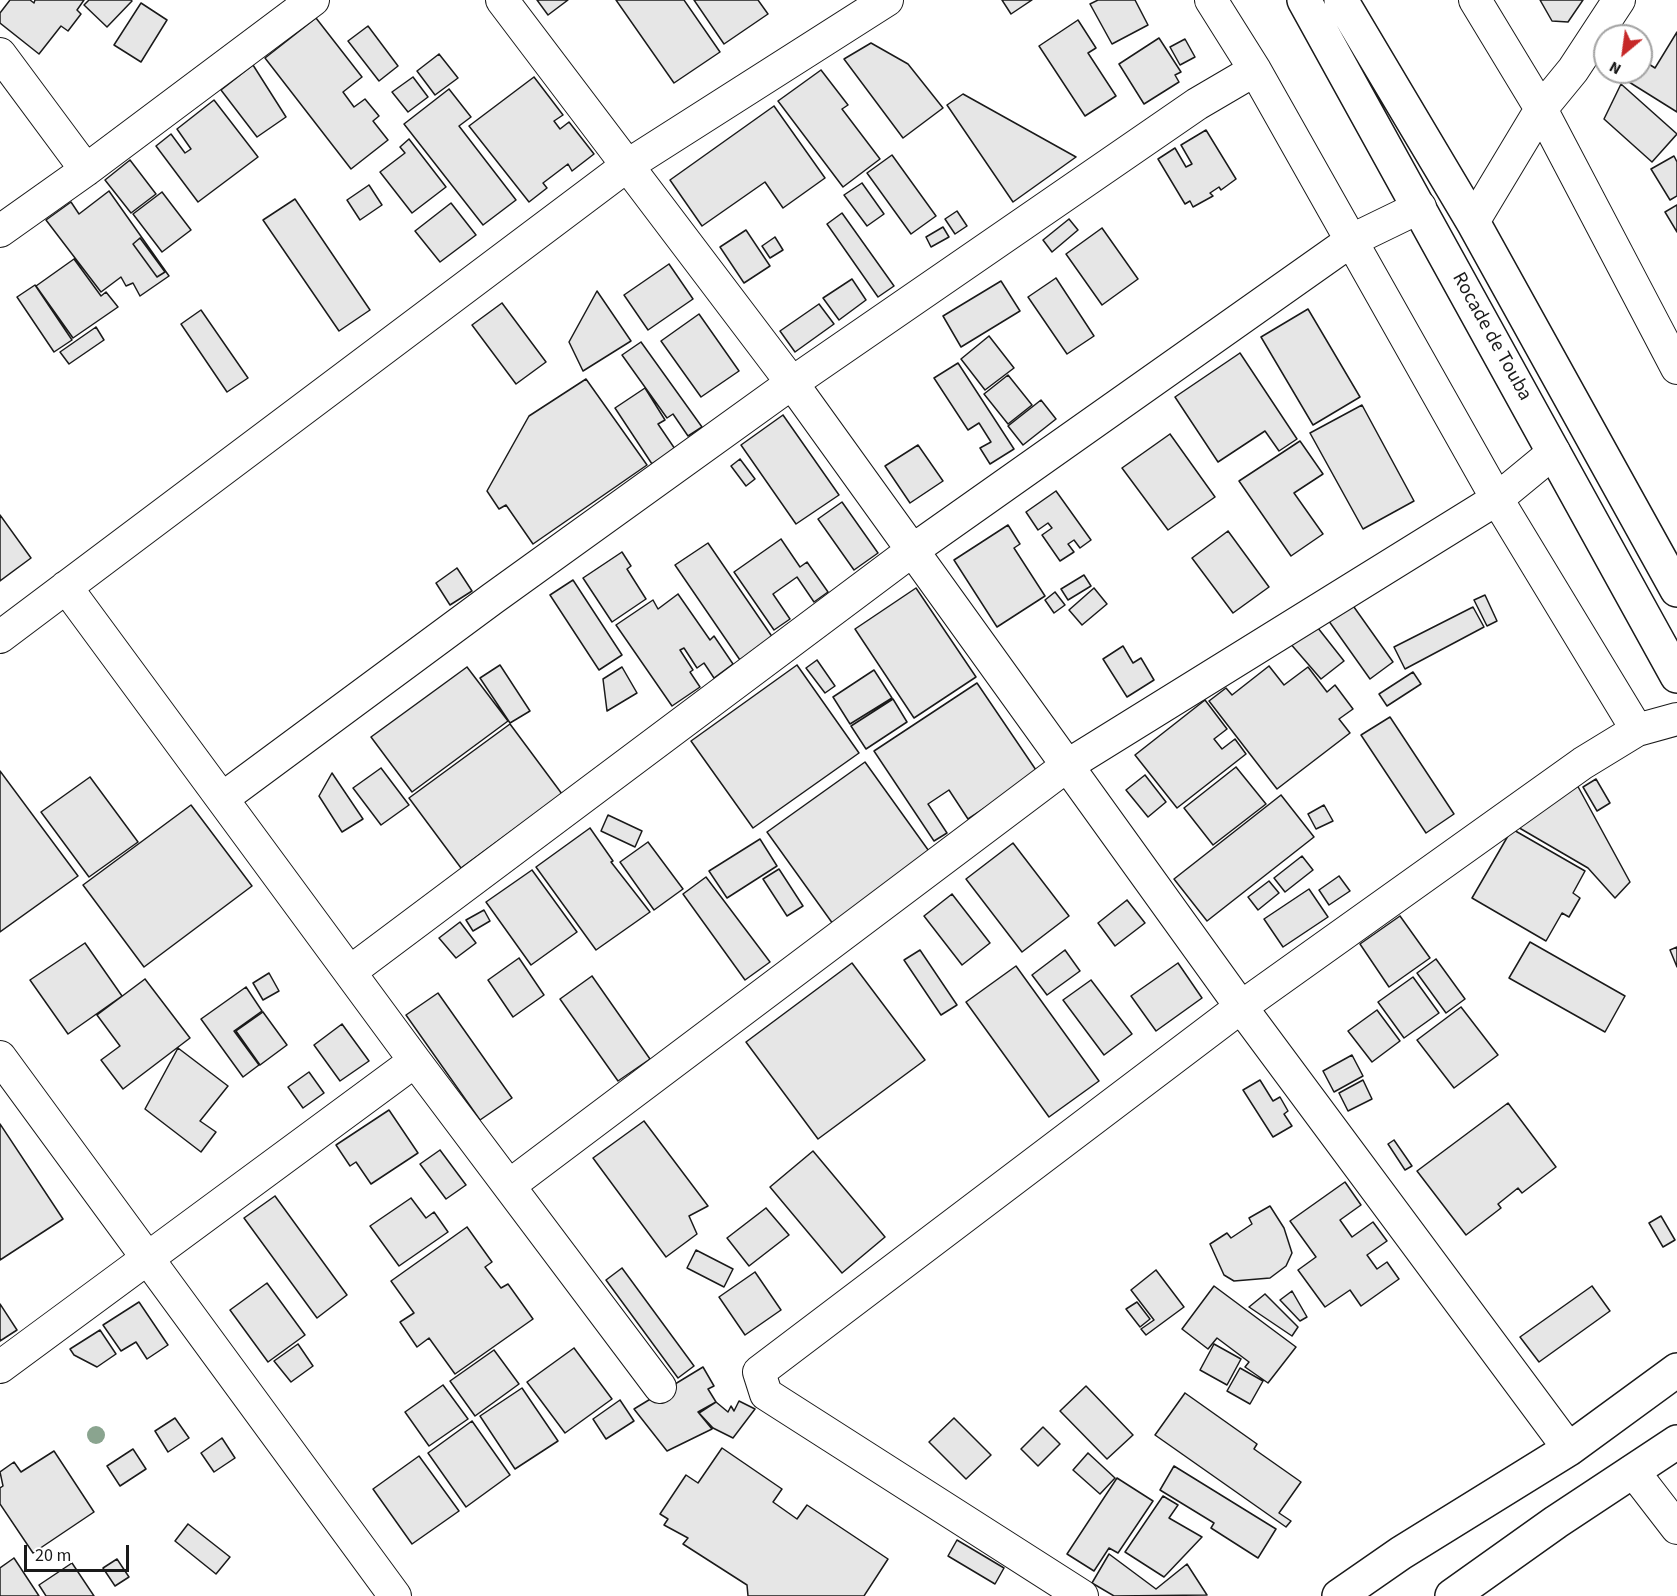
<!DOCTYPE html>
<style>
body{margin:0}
#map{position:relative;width:1677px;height:1596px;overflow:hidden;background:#fff;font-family:"Source Sans 3",sans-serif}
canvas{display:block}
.north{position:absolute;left:1593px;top:24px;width:60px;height:60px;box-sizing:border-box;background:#fff;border:2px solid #a3a3a3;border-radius:50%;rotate:209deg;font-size:16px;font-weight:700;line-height:24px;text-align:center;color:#1a1a1a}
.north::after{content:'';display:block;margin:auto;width:21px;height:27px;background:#c62828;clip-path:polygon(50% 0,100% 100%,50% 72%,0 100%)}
.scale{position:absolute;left:24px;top:1545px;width:105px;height:27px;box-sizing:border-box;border:3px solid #1a1a1a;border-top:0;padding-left:8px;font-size:18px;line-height:21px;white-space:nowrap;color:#1a1a1a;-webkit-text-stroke:4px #fff;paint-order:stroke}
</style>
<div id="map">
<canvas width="1677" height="1596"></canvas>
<div class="north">N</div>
<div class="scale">20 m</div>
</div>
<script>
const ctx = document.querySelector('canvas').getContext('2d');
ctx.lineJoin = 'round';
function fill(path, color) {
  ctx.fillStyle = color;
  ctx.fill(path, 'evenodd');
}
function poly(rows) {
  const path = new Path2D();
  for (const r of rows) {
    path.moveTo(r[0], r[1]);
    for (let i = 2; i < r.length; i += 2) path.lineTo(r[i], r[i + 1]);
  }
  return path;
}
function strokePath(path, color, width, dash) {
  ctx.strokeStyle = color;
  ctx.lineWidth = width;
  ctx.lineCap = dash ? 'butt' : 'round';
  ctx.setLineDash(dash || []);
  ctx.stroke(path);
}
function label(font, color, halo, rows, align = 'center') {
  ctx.font = font + ' "Source Sans 3",sans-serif';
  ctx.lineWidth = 4.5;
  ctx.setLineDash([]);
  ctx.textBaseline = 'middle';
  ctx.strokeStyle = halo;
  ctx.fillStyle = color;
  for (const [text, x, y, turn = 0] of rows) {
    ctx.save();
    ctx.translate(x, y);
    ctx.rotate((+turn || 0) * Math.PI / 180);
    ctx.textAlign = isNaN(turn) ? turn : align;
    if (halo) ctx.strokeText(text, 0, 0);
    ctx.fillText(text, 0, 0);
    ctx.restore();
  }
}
const building = poly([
 [10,0,30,0,34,3,35,0,84,0,77,10,81,14,68,31,61,26,39,54,0,23,0,13,10,0],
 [89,0,131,0,132,1,107,27,84,5,89,0],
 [537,0,568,0,548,15,537,0],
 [616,0,684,0,720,52,674,83,616,0],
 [694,0,758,0,768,14,724,44,694,0],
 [1002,0,1032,0,1011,14,1002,0],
 [1098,0,1135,0,1148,25,1112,44,1090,4,1098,0],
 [1540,0,1583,0,1568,22,1552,21,1540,0],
 [141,3,167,20,141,62,114,45,141,3],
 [316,18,362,77,343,92,354,107,365,99,379,116,373,121,388,140,351,169,265,58,316,18],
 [1078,20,1096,48,1088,53,1116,96,1085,116,1039,46,1078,20],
 [368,26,398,66,379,81,348,41,368,26],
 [1677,32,1677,112,1621,77,1624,72,1641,72,1641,59,1655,68,1677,32],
 [1159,38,1181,72,1175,75,1179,82,1144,104,1119,64,1159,38],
 [1185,39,1195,57,1180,65,1170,47,1185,39],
 [871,43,908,64,943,108,903,138,844,59,871,43],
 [439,54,458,78,435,95,417,71,439,54],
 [253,65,286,117,257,137,221,90,253,65],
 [821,70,848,105,842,109,880,159,843,187,778,101,821,70],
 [413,77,428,97,408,112,392,92,413,77],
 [534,77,563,115,554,121,560,129,569,122,594,154,572,171,568,164,543,183,547,188,529,202,469,126,534,77],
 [1621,84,1677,134,1652,162,1604,119,1621,84],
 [449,89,471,117,459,126,516,200,483,225,404,124,449,89],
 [963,94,1076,157,1013,202,947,105,963,94],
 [214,100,258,157,198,202,156,146,171,134,185,153,191,149,177,129,214,100],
 [774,106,825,178,783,208,765,182,702,226,670,180,774,106],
 [1206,130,1236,179,1221,190,1219,187,1210,193,1213,196,1193,207,1190,201,1185,204,1158,159,1175,148,1186,167,1192,164,1181,145,1206,130],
 [409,139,446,187,412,213,380,172,405,153,400,147,409,139],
 [892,155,936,216,911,234,867,173,892,155],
 [1674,156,1677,162,1677,196,1670,200,1651,169,1674,156],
 [130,160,156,194,131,213,105,180,130,160],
 [862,183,884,214,867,226,844,195,862,183],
 [369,185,382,205,360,220,347,200,369,185],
 [109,191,169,276,140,296,133,283,126,286,121,277,101,292,46,220,71,202,79,214,109,191],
 [140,238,165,272,157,277,133,244,140,238],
 [162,192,191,230,162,252,133,214,162,192],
 [295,199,370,310,339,331,263,220,295,199],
 [451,203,476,235,440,262,415,231,451,203],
 [1677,205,1677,232,1665,212,1677,205],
 [957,211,967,226,955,234,945,219,957,211],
 [842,213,894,286,878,297,827,224,842,213],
 [1069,219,1078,230,1052,252,1043,240,1069,219],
 [943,227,949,237,931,247,926,237,943,227],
 [1102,228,1138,279,1102,305,1066,254,1102,228],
 [746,230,770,266,744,283,720,247,746,230],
 [775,237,783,250,770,258,762,246,775,237],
 [140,238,165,272,157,277,133,244,140,238],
 [74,259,101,296,106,292,118,307,73,338,36,286,74,259],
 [669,264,693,299,648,330,624,295,669,264],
 [1056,278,1094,336,1067,354,1028,297,1056,278],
 [852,279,866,300,839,320,823,298,852,279],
 [1001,281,1020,311,961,347,943,316,1001,281],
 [35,285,72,340,54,352,17,297,35,285],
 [597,291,631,341,583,371,569,342,597,291],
 [502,303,546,362,516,384,472,325,502,303],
 [819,304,834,324,795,352,780,331,819,304],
 [1308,309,1360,397,1313,425,1261,337,1308,309],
 [201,310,248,378,227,392,181,324,201,310],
 [699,314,739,371,701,397,661,341,699,314],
 [96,327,104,340,69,364,60,352,96,327],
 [989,336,1014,368,985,390,961,359,989,336],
 [641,342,702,427,688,436,673,414,667,418,622,355,641,342],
 [1240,353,1297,439,1279,451,1265,431,1218,462,1175,397,1240,353],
 [958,363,1014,449,990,464,980,448,991,442,979,423,968,430,934,378,958,363],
 [1008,375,1032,405,1008,424,984,394,1008,375],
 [586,379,647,465,533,544,506,505,499,509,487,491,529,416,586,379],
 [645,388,665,420,658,424,675,449,652,464,615,408,645,388],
 [1041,400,1056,419,1023,445,1008,426,1041,400],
 [1362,405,1414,501,1363,529,1310,433,1362,405],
 [783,415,839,495,796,524,741,445,783,415],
 [1170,434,1215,497,1168,530,1122,468,1170,434],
 [1300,441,1323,474,1294,493,1323,534,1291,556,1239,481,1300,441],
 [918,445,943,481,910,503,885,466,918,445],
 [740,459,755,479,746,486,731,466,740,459],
 [1056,491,1091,540,1080,548,1074,540,1068,544,1074,552,1060,561,1042,535,1052,528,1048,523,1038,530,1026,512,1056,491],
 [842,502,878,553,854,570,818,519,842,502],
 [0,515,31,558,0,581,0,515],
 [1008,525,1020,544,1014,548,1045,596,997,627,954,560,1008,525],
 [1228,531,1269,587,1233,613,1192,558,1228,531],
 [781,539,800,567,807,562,828,592,814,602,797,577,773,594,790,619,774,630,734,572,781,539],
 [708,543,773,638,740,660,675,565,708,543],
 [622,552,631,566,627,569,646,599,612,622,583,578,622,552],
 [457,568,472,591,450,605,436,583,457,568],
 [1084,575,1091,586,1068,600,1061,589,1084,575],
 [573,580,622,655,599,670,550,595,573,580],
 [916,588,976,677,914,718,855,629,916,588],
 [1094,588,1107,604,1082,625,1069,610,1094,588],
 [1055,592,1065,605,1054,613,1045,600,1055,592],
 [678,594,710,640,714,636,733,664,714,678,704,663,697,668,684,648,680,650,693,670,690,672,700,687,672,706,616,625,653,600,658,609,678,594],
 [1485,595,1497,621,1487,626,1474,600,1485,595],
 [1349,600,1393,662,1370,679,1326,617,1349,600],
 [1473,607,1484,627,1405,669,1394,647,1473,607],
 [1314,623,1344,661,1321,679,1289,642,1314,623],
 [1123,646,1133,663,1141,658,1154,680,1127,697,1103,659,1123,646],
 [817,660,835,686,825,693,806,668,817,660],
 [500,665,530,711,510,723,480,678,500,665],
 [797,665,859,753,753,828,691,741,797,665],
 [1269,666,1284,685,1308,667,1327,692,1335,685,1353,709,1339,719,1350,733,1277,789,1209,701,1226,688,1232,695,1269,666],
 [467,667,508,721,412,792,371,737,467,667],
 [622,667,637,693,607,711,603,679,622,667],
 [874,670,892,698,850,724,833,697,874,670],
 [1413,672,1421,684,1387,706,1379,694,1413,672],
 [977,683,1038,773,968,819,949,790,928,804,947,833,934,841,874,751,977,683],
 [893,699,907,722,866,749,851,726,893,699],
 [1205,700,1227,729,1214,739,1222,749,1235,739,1246,754,1177,808,1135,755,1205,700],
 [1390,717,1454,814,1426,833,1361,735,1390,717],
 [510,724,562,794,461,868,409,798,510,724],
 [865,762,931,854,833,924,767,832,865,762],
 [1236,767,1266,804,1213,845,1184,808,1236,767],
 [381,768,409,805,381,825,353,788,381,768],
 [0,771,78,876,0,932,0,771],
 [332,773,363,819,342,832,319,796,332,773],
 [1145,775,1166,802,1148,817,1126,790,1145,775],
 [90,777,138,842,89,877,41,812,90,777],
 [1596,779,1610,803,1597,811,1583,787,1596,779],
 [1576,783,1630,882,1615,898,1588,868,1516,826,1576,783],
 [1281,795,1314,837,1207,921,1174,879,1281,795],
 [191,805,252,886,144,967,83,885,191,805],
 [1324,805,1333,821,1316,829,1308,814,1324,805],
 [608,815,642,831,635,847,601,831,608,815],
 [590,828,613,861,611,862,650,912,596,950,536,867,590,828],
 [1512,829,1585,871,1573,893,1580,898,1569,917,1562,913,1546,941,1472,898,1512,829],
 [760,839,777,866,727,898,709,871,760,839],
 [648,842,683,889,654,910,620,862,648,842],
 [1013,843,1069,916,1022,952,966,879,1013,843],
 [1302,856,1313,870,1285,892,1274,878,1302,856],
 [779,869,803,906,787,916,763,879,779,869],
 [532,870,577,932,531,965,486,902,532,870],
 [1339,876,1350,891,1329,905,1319,890,1339,876],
 [706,877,770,962,745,980,683,894,706,877],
 [1269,881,1279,893,1258,910,1248,897,1269,881],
 [1309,889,1328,917,1283,947,1264,919,1309,889],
 [952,894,990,943,962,965,924,916,952,894],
 [1127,900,1145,923,1115,946,1098,923,1127,900],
 [484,910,490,921,473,931,466,920,484,910],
 [1400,916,1430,958,1389,987,1360,944,1400,916],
 [460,922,476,943,456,958,439,938,460,922],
 [1530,942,1625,996,1605,1032,1509,978,1530,942],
 [85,943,122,996,68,1034,30,980,85,943],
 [1677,947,1677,967,1670,950,1677,947],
 [920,950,957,1005,941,1015,904,960,920,950],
 [1065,950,1080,971,1047,995,1032,975,1065,950],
 [519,958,544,995,513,1017,488,980,519,958],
 [1436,959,1465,999,1446,1013,1417,973,1436,959],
 [852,963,925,1060,818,1139,746,1042,852,963],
 [1178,963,1202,998,1156,1031,1131,996,1178,963],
 [1016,966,1099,1081,1049,1117,966,1002,1016,966],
 [269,973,279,991,263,1000,253,983,269,973],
 [592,976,650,1059,618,1081,560,999,592,976],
 [1413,977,1439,1013,1404,1038,1378,1002,1413,977],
 [145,979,190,1038,123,1089,101,1060,120,1046,97,1015,145,979],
 [1091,980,1132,1034,1104,1055,1063,1000,1091,980],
 [246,987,262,1011,234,1031,259,1065,243,1077,201,1019,246,987],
 [438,993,512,1098,480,1120,406,1015,438,993],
 [1461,1007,1498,1055,1454,1088,1417,1040,1461,1007],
 [1377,1010,1400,1041,1372,1062,1348,1031,1377,1010],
 [263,1012,287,1045,260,1065,236,1031,263,1012],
 [342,1024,369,1061,340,1081,314,1045,342,1024],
 [178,1048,228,1086,200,1121,216,1132,201,1152,145,1109,178,1048],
 [1352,1055,1363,1076,1334,1092,1323,1071,1352,1055],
 [309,1072,324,1093,303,1108,288,1087,309,1072],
 [1260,1080,1273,1101,1280,1097,1288,1111,1284,1114,1292,1126,1273,1137,1243,1090,1260,1080],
 [1363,1080,1372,1099,1348,1111,1339,1093,1363,1080],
 [1508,1103,1556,1167,1522,1193,1518,1188,1498,1204,1501,1208,1466,1235,1417,1171,1508,1103],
 [389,1110,418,1153,371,1184,356,1162,350,1166,336,1145,389,1110],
 [644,1121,708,1206,689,1216,697,1234,666,1257,593,1158,644,1121],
 [0,1124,63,1219,0,1260,0,1124],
 [1394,1140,1412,1166,1405,1170,1388,1144,1394,1140],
 [440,1150,466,1185,446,1199,420,1164,440,1150],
 [813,1151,885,1237,842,1273,770,1187,813,1151],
 [1345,1182,1361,1205,1340,1220,1352,1237,1373,1222,1387,1241,1367,1255,1377,1269,1387,1262,1399,1279,1361,1306,1350,1290,1325,1307,1298,1270,1316,1257,1290,1221,1345,1182],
 [275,1196,347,1295,317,1318,244,1218,275,1196],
 [411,1198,426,1218,434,1212,448,1232,399,1266,370,1226,411,1198],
 [1270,1206,1284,1228,1292,1253,1286,1266,1270,1278,1234,1281,1224,1275,1210,1244,1227,1233,1231,1238,1252,1224,1249,1218,1270,1206],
 [766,1208,789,1235,749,1266,727,1238,766,1208],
 [1661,1216,1675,1240,1663,1247,1649,1223,1661,1216],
 [467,1227,492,1262,485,1267,501,1288,508,1284,533,1319,455,1374,429,1338,417,1347,400,1322,414,1313,391,1281,467,1227],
 [696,1250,733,1269,724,1287,687,1268,696,1250],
 [622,1268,694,1366,678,1378,606,1280,622,1268],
 [1156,1270,1184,1307,1146,1335,1141,1329,1154,1320,1131,1290,1156,1270],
 [755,1272,781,1310,745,1335,719,1297,755,1272],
 [267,1283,305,1335,268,1362,230,1310,267,1283],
 [1214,1286,1296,1347,1268,1383,1245,1367,1249,1362,1217,1338,1208,1349,1182,1329,1214,1286],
 [1592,1286,1610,1311,1539,1362,1520,1337,1592,1286],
 [1292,1291,1307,1317,1300,1321,1280,1300,1292,1291],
 [1265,1294,1298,1327,1292,1336,1249,1307,1265,1294],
 [139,1302,168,1345,147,1359,136,1342,121,1351,103,1325,139,1302],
 [1137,1302,1150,1319,1140,1327,1126,1309,1137,1302],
 [0,1304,17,1330,0,1341,0,1304],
 [100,1330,116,1354,97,1367,74,1355,70,1349,100,1330],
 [298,1344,313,1366,291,1382,274,1361,298,1344],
 [1214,1344,1241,1359,1227,1385,1200,1370,1214,1344],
 [574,1348,612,1399,565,1433,527,1382,574,1348],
 [494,1350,519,1384,475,1416,450,1381,494,1350],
 [703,1367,714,1386,708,1389,716,1402,698,1412,712,1429,667,1451,634,1409,703,1367],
 [1240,1368,1263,1381,1250,1404,1227,1391,1240,1368],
 [443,1385,468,1419,429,1446,405,1412,443,1385],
 [1086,1386,1133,1435,1107,1459,1060,1411,1086,1386],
 [522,1388,558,1441,515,1469,480,1416,522,1388],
 [1185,1393,1257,1444,1254,1449,1301,1482,1279,1513,1291,1521,1286,1527,1155,1435,1185,1393],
 [620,1400,634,1421,606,1439,593,1419,620,1400],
 [739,1401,755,1409,733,1438,713,1428,699,1413,716,1402,728,1412,731,1406,734,1411,739,1401],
 [175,1418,189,1438,168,1452,155,1431,175,1418],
 [954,1418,991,1455,966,1479,929,1442,954,1418],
 [472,1421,510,1475,466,1507,428,1453,472,1421],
 [1043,1427,1060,1444,1038,1466,1021,1449,1043,1427],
 [222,1438,235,1458,214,1472,201,1453,222,1438],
 [722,1448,782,1489,773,1502,797,1519,807,1505,888,1559,864,1596,748,1596,747,1585,683,1544,688,1538,664,1525,668,1519,660,1514,686,1475,698,1483,722,1448],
 [133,1449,146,1469,120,1486,107,1466,133,1449],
 [54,1451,94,1512,33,1553,0,1504,0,1488,3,1486,0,1472,14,1462,21,1472,54,1451],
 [1088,1453,1115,1478,1100,1494,1073,1470,1088,1453],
 [419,1456,459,1511,412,1544,373,1489,419,1456],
 [1174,1466,1276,1529,1258,1558,1211,1528,1214,1523,1160,1490,1174,1466],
 [1117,1478,1153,1501,1118,1553,1109,1548,1094,1571,1067,1554,1117,1478],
 [1163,1496,1178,1505,1169,1518,1202,1537,1164,1577,1125,1552,1163,1496],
 [188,1524,230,1557,216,1574,175,1541,188,1524],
 [957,1540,1004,1568,995,1584,948,1556,957,1540],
 [1109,1554,1156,1589,1187,1564,1207,1595,1114,1596,1092,1583,1109,1554],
 [14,1558,39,1596,0,1596,0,1568,14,1558],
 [117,1559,129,1577,115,1586,103,1568,117,1559],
 [72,1563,94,1596,46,1596,39,1585,72,1563]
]);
const street = poly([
 [502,0,792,383,1241,1007,1569,1449],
 [1211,0,1255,70,1497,499,1637,730],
 [1475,0,1541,109,1677,368],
 [0,54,86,170],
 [1473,222,1541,109,1573,70,1619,0],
 [0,231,86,170,313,0],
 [66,587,415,1061,660,1387],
 [0,637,628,165,887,0],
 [223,798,492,599,792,383,1197,104,1255,70],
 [351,971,913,550,1352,240,1420,207],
 [0,1057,395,1596],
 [510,1185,1068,765,1497,499,1554,452],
 [0,1367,415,1061],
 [1633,1471,1677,1528],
 [1082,1596,766,1394,759,1372,1241,1007,1583,763,1637,730,1677,719]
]);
const primary = poly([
 [1304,0,1677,676],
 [1341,0,1473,222,1677,590],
 [1339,1596,1401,1553,1569,1449,1677,1370],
 [1452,1596,1556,1522,1677,1442]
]);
const trees = [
 [96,1435]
];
const streetNames = [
 ["Rocade de Touba",1491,337,61]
];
fill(building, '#e6e6e6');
strokePath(building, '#1a1a1a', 1.5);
strokePath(street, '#1a1a1a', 34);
strokePath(primary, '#1a1a1a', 36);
strokePath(street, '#fff', 32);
strokePath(primary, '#fff', 33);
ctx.fillStyle = '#8aa48f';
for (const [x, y] of trees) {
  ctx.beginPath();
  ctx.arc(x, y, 9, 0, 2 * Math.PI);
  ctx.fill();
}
label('20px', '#1a1a1a', '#fff', streetNames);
</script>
